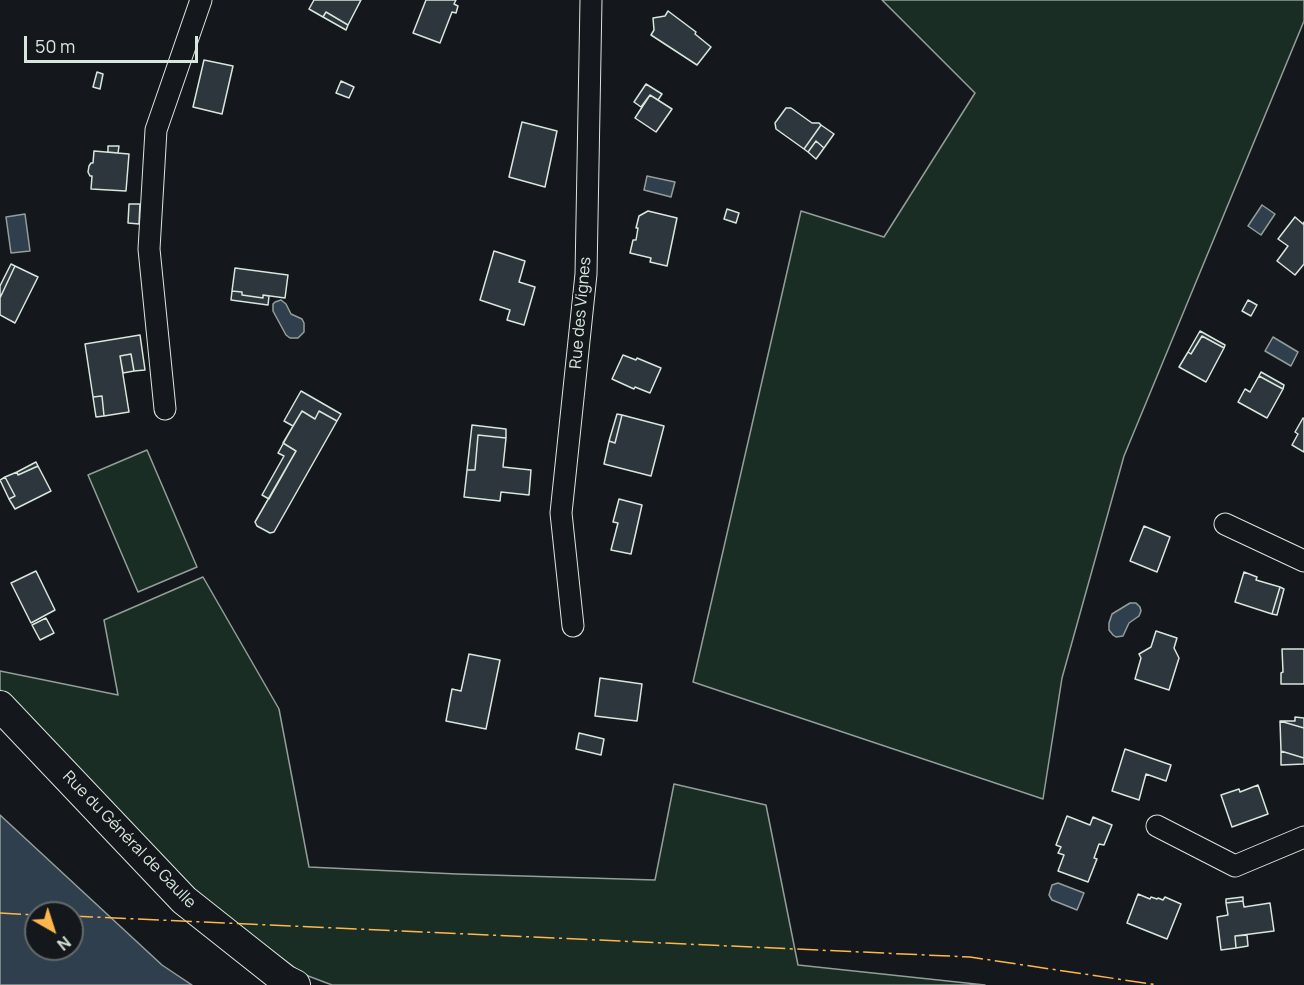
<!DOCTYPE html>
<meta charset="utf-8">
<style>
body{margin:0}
#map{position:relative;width:1304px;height:985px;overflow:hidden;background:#14181c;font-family:Manrope,sans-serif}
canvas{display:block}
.north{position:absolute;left:24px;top:901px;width:60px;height:60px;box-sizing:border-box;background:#14181c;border:2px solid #626a69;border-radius:50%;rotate:141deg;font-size:16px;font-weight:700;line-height:24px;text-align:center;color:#d8e6dc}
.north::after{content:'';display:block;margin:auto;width:21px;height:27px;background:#ffb74d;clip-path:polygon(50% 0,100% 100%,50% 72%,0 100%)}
.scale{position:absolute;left:24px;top:36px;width:174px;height:27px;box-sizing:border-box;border:3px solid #d8e6dc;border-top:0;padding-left:8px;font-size:18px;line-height:21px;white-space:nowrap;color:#d8e6dc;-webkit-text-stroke:4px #14181c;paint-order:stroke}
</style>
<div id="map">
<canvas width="1304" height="985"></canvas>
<div class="north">N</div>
<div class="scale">50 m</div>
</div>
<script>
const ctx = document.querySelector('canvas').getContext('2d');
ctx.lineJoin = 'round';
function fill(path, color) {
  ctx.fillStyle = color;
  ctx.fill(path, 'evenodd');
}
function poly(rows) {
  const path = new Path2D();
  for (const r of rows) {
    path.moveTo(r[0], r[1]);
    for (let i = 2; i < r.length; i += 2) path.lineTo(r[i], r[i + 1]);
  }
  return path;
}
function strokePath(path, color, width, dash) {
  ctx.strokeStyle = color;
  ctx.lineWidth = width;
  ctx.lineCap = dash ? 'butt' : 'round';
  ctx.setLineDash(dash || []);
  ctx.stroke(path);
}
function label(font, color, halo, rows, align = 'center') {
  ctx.font = font + ' Manrope,sans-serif';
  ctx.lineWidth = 4.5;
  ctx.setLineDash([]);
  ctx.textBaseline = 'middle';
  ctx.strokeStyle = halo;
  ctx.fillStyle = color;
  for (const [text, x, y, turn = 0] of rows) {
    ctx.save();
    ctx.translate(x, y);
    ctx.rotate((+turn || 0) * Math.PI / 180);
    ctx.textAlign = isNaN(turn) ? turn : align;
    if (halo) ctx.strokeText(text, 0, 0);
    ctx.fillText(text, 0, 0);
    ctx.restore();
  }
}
const green = poly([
 [882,0,1304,0,1304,21,1124,456,1062,678,1043,799,693,682,801,211,884,237,975,93,882,0],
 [147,450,197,567,138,592,88,475,147,450],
 [203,577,279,709,309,867,457,874,655,880,674,784,766,805,798,965,985,985,332,985,303,974,204,899,0,690,0,671,118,695,104,620,203,577]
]);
const water = poly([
 [647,176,675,182,671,197,644,190,647,176],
 [1262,205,1275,214,1261,235,1248,226,1262,205],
 [25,214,30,251,11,253,6,217,25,214],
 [281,300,286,304,291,314,302,319,304,323,304,332,298,338,290,338,286,335,273,311,273,304,275,302,281,300],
 [1273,337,1298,352,1291,366,1265,351,1273,337],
 [1130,603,1136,603,1140,607,1141,611,1139,616,1129,623,1123,636,1116,637,1113,635,1109,630,1109,623,1112,614,1130,603],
 [0,815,162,965,192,985,0,985,0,815],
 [36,913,72,913,72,949,36,949,36,913],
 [1058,883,1084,893,1077,910,1052,900,1049,895,1052,885,1058,883]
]);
const building = poly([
 [314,0,361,0,348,25,326,12,323,17,309,9,314,0],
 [426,0,456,0,454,4,458,6,456,13,452,12,440,43,413,33,426,0],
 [668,11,696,32,695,34,711,47,697,65,651,35,654,30,653,18,665,16,668,11],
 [326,12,348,25,346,30,323,17,326,12],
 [204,60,233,66,222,114,193,107,204,60],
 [97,72,103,74,100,89,93,87,97,72],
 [341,81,354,87,349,98,336,93,341,81],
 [646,84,662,94,658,100,650,95,641,107,634,102,646,84],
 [650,95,672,109,656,132,635,118,650,95],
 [786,108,791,108,812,123,819,123,821,125,804,149,776,129,775,123,786,108],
 [522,122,557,131,545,187,509,177,522,122],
 [821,125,834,134,824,148,816,141,808,152,804,149,821,125],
 [816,141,824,148,816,159,808,152,816,141],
 [108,146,119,146,118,153,108,152,108,146],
 [94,151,129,154,126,191,91,189,92,176,90,176,88,172,89,166,91,163,93,163,94,151],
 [129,204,140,204,139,224,128,223,129,204],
 [727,209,739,213,736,223,724,219,727,209],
 [648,211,677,218,667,266,650,262,651,258,630,253,633,240,636,240,638,228,636,228,639,216,648,211],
 [1295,217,1303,224,1304,222,1304,264,1295,275,1277,261,1288,246,1278,239,1295,217],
 [494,251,525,261,519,282,535,287,524,325,507,320,510,310,480,300,494,251],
 [11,264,15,266,0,298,0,286,11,264],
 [15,266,38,277,15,323,0,315,0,298,15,266],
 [235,268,288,275,285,298,263,295,263,298,242,295,242,292,232,291,235,268],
 [232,291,242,292,242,295,263,298,263,295,269,296,268,305,231,300,232,291],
 [1248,300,1257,305,1251,316,1242,311,1248,300],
 [1200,331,1225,345,1224,348,1202,336,1191,354,1188,352,1200,331],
 [140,335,145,370,134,371,131,354,120,356,129,412,104,416,102,396,93,397,85,344,140,335],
 [1202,336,1224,348,1206,382,1179,367,1188,352,1191,354,1202,336],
 [131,354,134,371,123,373,120,356,131,354],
 [623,355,636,360,637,358,661,368,650,393,635,387,634,389,612,379,623,355],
 [1261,372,1284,385,1283,389,1259,376,1261,372],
 [1259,376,1283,389,1267,418,1238,402,1245,389,1250,392,1259,376],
 [301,391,341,414,337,421,319,411,315,419,302,411,283,443,296,451,269,499,262,495,284,456,278,453,293,426,284,421,301,391],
 [102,396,104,416,96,417,93,397,102,396],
 [302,411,315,419,319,411,337,421,274,532,270,533,257,526,255,522,296,451,283,443,302,411],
 [617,414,622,415,615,443,609,441,617,414],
 [622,415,664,426,651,476,604,464,609,441,615,443,622,415],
 [1303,418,1304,419,1304,452,1292,445,1298,434,1295,432,1303,418],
 [472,425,506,429,506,438,478,435,475,470,467,470,472,425],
 [478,435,506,438,503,467,531,470,529,495,501,492,500,501,464,497,467,470,475,470,478,435],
 [36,462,38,466,18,475,17,472,36,462],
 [38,466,51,491,15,509,9,499,15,496,5,477,17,472,18,475,38,466],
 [5,477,15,496,9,499,0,480,5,477],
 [619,499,642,505,631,554,611,550,618,523,613,522,619,499],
 [1144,526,1170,537,1157,572,1130,561,1144,526],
 [36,571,55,610,31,623,11,583,36,571],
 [1244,572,1257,577,1256,580,1280,587,1272,614,1235,602,1244,572],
 [1280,587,1284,589,1277,615,1272,614,1280,587],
 [46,618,54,633,40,640,32,625,46,618],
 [1156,631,1177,638,1174,648,1179,658,1169,690,1135,679,1141,658,1139,654,1151,647,1156,631],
 [1282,649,1304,649,1304,684,1281,684,1281,673,1283,672,1282,649],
 [469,654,500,660,486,729,446,721,452,689,461,691,469,654],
 [600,678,642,684,637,721,595,716,600,678],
 [1295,717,1304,718,1304,728,1280,721,1295,721,1295,717],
 [1280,721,1304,728,1304,758,1281,751,1280,721],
 [579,733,604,739,601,755,576,749,579,733],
 [1125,749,1171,765,1166,781,1146,774,1139,800,1112,791,1125,749],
 [1281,751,1304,758,1304,764,1281,765,1281,751],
 [1258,785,1268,814,1232,827,1221,795,1239,789,1240,792,1258,785],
 [1067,816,1090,825,1093,817,1112,825,1104,845,1099,844,1094,858,1097,859,1088,882,1058,871,1064,855,1058,853,1061,847,1056,845,1067,816],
 [1138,894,1150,899,1151,897,1157,899,1158,898,1163,900,1165,897,1181,904,1167,939,1127,923,1138,894],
 [1243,897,1243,901,1226,903,1226,899,1243,897],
 [1243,901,1244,907,1270,903,1274,931,1235,936,1236,948,1221,950,1217,917,1228,915,1226,903,1243,901],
 [1247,935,1248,946,1236,948,1235,936,1247,935]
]);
const minor = poly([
 [165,409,149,249,156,130,201,0],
 [1225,524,1304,561],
 [573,626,561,513,586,274,591,0],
 [1157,826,1235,866,1304,837]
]);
const secondary = poly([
 [0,706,184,900,285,980,295,985]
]);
const power = poly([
 [0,913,36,915],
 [72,916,970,957,1158,985]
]);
const streetNames = [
 ["Rue des Vignes",581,313,-85],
 ["Rue du Général de Gaulle",129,840,46]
];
fill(green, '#1a2d24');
strokePath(green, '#939e99', 1.5);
fill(water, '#2f3f4d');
strokePath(water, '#939e99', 1.5);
fill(building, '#2c363c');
strokePath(building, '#d8e6dc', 1.5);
strokePath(minor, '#d8e6dc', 23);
strokePath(secondary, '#d8e6dc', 32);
strokePath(minor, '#14181c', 21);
strokePath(secondary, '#14181c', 30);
strokePath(power, '#ffb74d', 1.5, [21, 4.5, 3, 4.5]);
label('16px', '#d8e6dc', '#14181c', streetNames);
</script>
